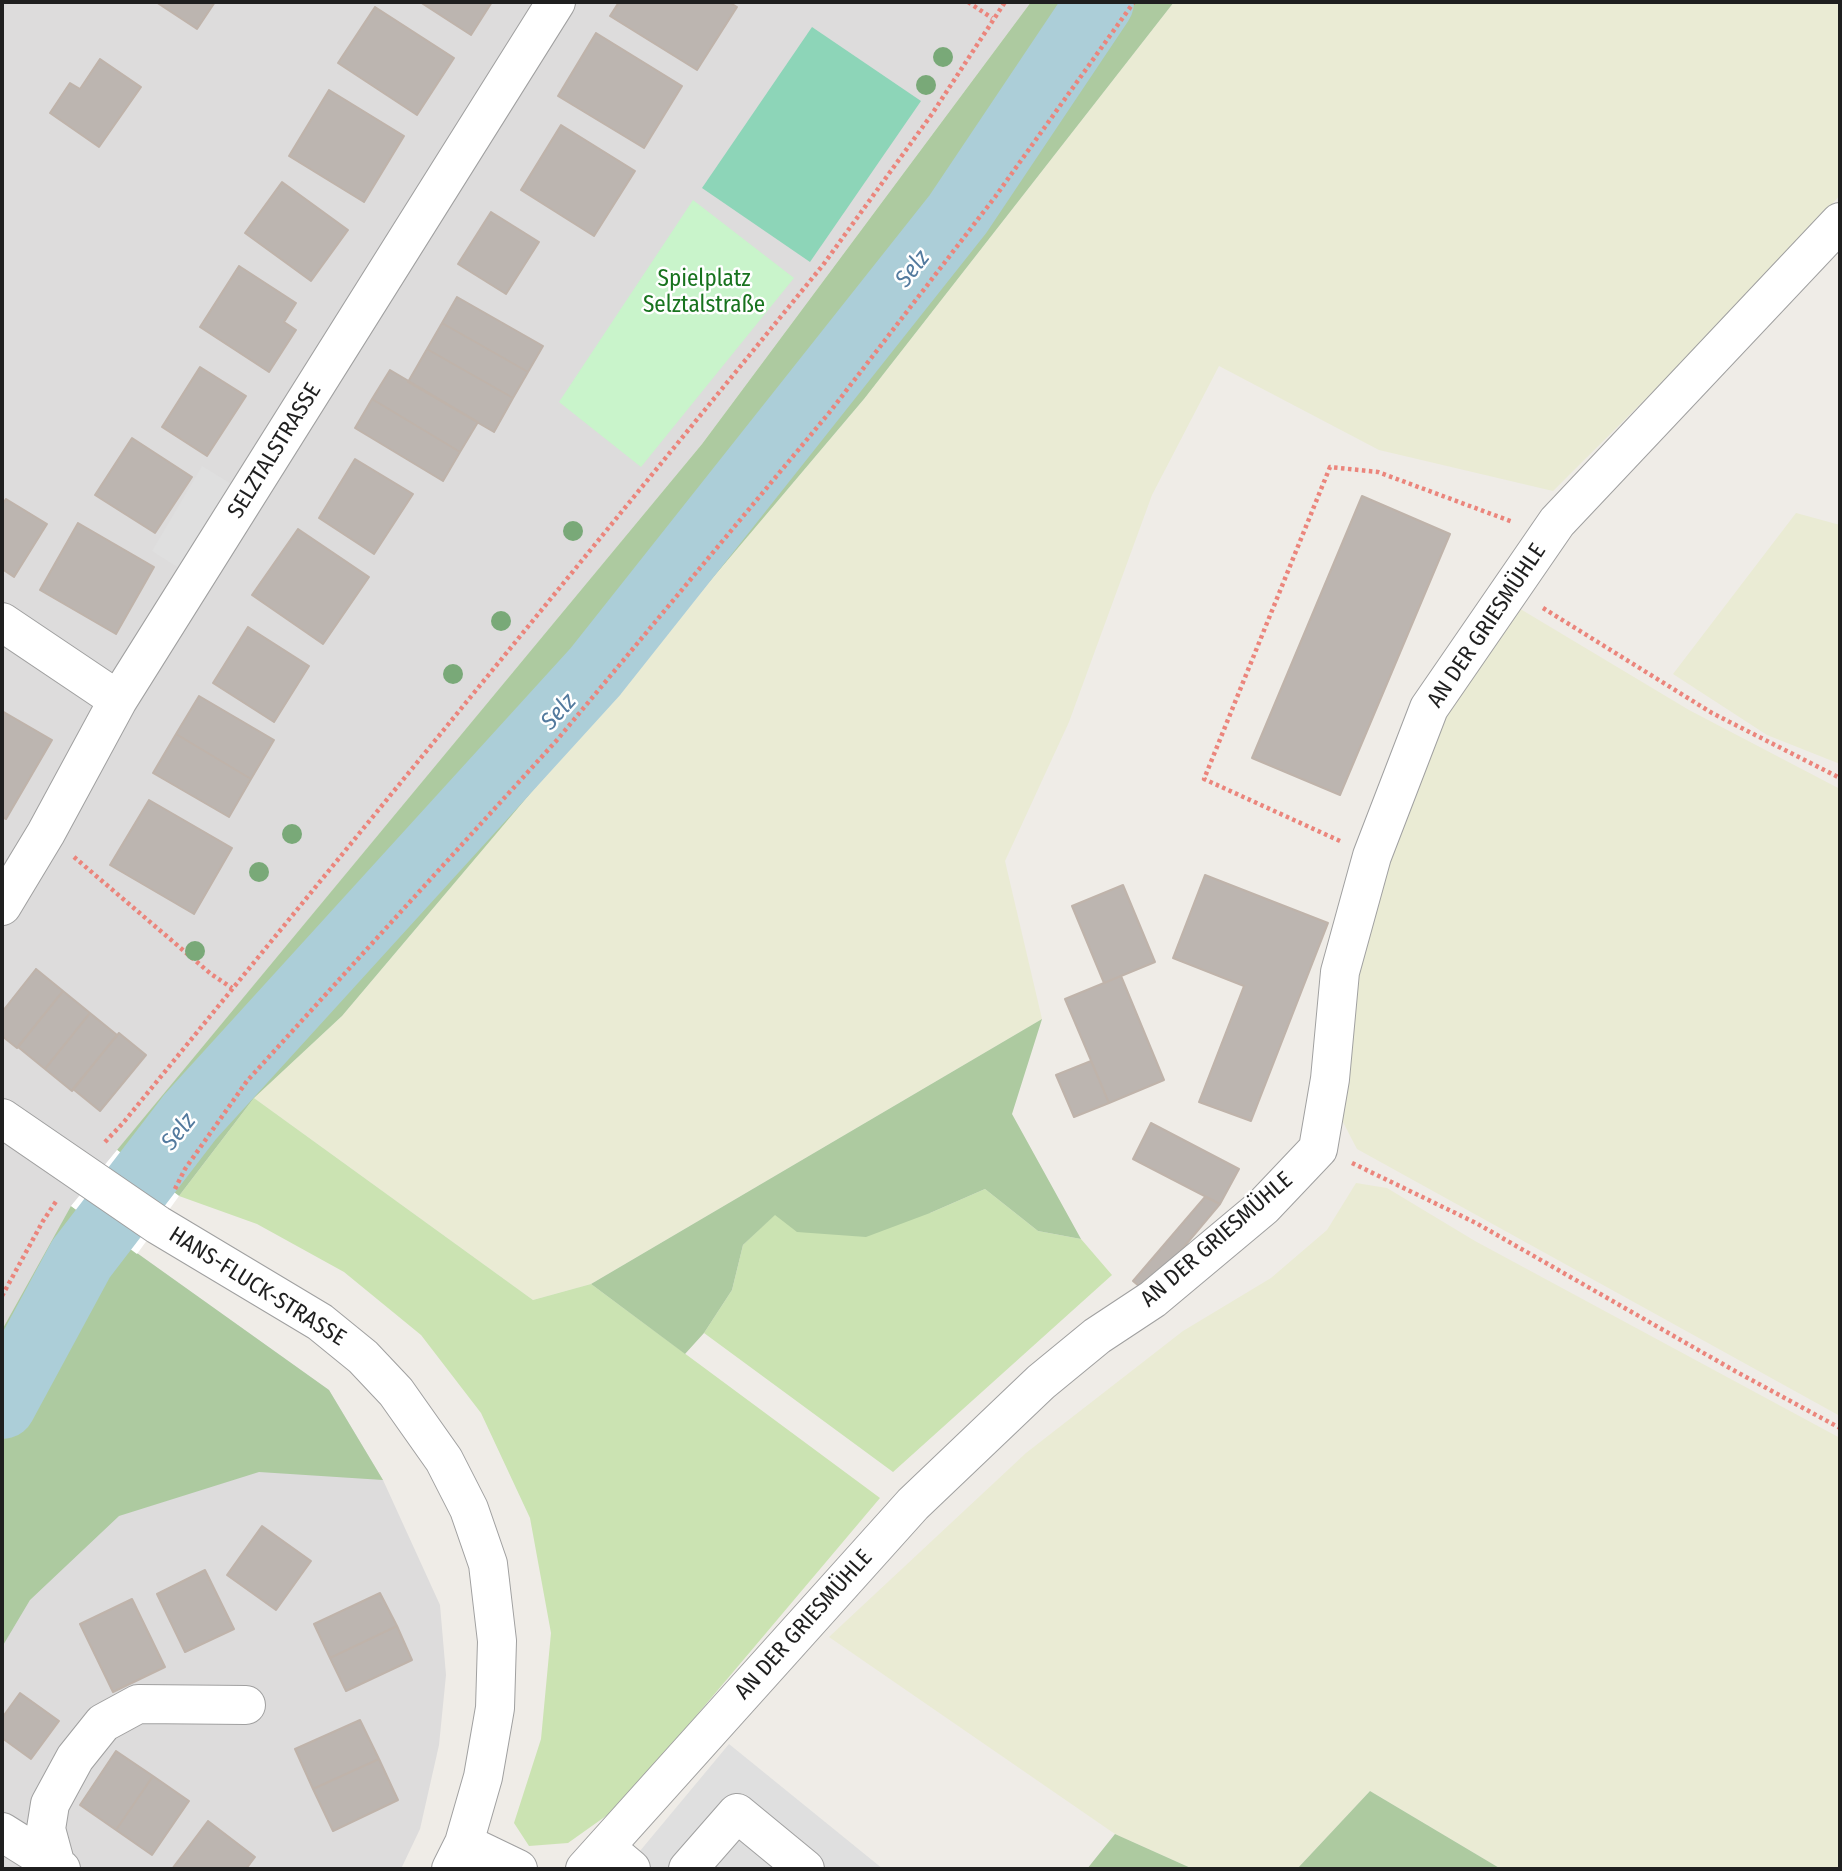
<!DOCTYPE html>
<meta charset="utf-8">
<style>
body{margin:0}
#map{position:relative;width:1842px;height:1871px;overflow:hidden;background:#efece7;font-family:"Fira Sans Condensed",sans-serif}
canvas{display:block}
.frame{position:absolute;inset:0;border:4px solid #1f1f1f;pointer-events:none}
</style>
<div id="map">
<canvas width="1842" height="1871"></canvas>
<div class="frame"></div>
</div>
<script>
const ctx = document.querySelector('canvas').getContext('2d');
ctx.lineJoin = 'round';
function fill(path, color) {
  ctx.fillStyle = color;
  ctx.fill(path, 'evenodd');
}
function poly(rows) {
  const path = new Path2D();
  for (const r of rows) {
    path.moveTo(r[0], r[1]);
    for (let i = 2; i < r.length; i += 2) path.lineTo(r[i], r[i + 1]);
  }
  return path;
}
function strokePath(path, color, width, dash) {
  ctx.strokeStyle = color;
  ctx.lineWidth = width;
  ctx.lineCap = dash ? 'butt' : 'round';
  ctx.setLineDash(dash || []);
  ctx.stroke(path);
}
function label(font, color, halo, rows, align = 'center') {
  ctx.font = font + ' "Fira Sans Condensed",sans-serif';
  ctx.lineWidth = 5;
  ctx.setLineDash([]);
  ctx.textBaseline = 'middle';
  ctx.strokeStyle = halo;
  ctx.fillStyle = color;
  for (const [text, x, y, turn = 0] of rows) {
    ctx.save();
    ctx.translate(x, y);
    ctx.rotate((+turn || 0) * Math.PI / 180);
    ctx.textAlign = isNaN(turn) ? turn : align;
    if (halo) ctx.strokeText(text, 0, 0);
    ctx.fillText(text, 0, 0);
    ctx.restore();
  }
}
const residential = poly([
 [2,2,1031,2,702,444,71,1206,329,1390,383,1480,440,1605,446,1675,439,1745,420,1829,401,1869,2,1869]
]);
const farmland = poly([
 [1174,2,1840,2,1840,195,1774,271,1553,491,1379,450,1219,366,1152,495,1069,722,1005,861,1042,1019,591,1284,533,1300,254,1098,342,1016,864,399],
 [1796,513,1840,525,1840,764,1767,735,1673,674],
 [1517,607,1689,710,1840,789,1840,1416,1357,1149,1333,1103,1378,880,1444,718],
 [1356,1183,1387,1188,1475,1241,1840,1438,1840,1869,1501,1869,1370,1791,1297,1869,1193,1869,1115,1834,829,1637,1026,1453,1183,1331,1271,1278,1327,1230]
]);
const grass = poly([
 [254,1098,533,1300,591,1284,880,1498,620,1806,568,1843,529,1846,514,1823,541,1739,551,1633,530,1518,481,1413,421,1335,344,1272,257,1224,179,1196],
 [985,1189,1038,1231,1081,1239,1112,1275,893,1472,704,1333,732,1290,743,1245,775,1214,930,1213]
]);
const forest = poly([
 [1031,2,1174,2,864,399,342,1016,254,1098,179,1196,117,1150,702,444],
 [1042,1019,1012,1114,1081,1239,1038,1231,985,1189,930,1213,866,1237,797,1232,775,1215,743,1245,732,1290,704,1333,685,1354,591,1284],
 [71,1206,329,1390,383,1480,259,1472,119,1516,30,1600,2,1647,2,1330],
 [1370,1791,1501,1869,1297,1869],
 [1115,1834,1193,1869,1087,1869]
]);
const park = poly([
 [693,200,794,278,641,467,559,402]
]);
const pitch = poly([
 [812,27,921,101,810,262,702,188]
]);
const parking = poly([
 [202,466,233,485,182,570,152,551],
 [729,1744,883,1869,625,1869]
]);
const pier = poly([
 [117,1150,179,1196,137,1254,71,1206]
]);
const river = poly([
 [2,1405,81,1259,190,1117,595,672,958,214,1100,2]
]);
const building = poly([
 [156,2,215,2,197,29,156,2],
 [420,2,492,2,471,35,420,2],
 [619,2,729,2,737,7,697,70,610,16,619,2],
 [375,7,454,58,417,115,338,63,375,7],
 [596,33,682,86,644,148,558,96,596,33],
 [100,59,141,87,99,147,50,113,70,83,80,89,100,59],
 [329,90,404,136,364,202,289,156,329,90],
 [561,125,635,171,594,236,521,190,561,125],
 [282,182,348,230,311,281,245,233,282,182],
 [491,212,539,242,506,294,458,264,491,212],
 [239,266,296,303,284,322,296,330,269,372,200,327,239,266],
 [457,297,543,346,528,372,442,323,457,297],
 [442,323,528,372,513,398,427,349,442,323],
 [427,349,513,398,494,432,408,382,427,349],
 [200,367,246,396,207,456,162,427,200,367],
 [390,370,478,422,460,452,372,399,390,370],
 [372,399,460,452,443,481,355,428,372,399],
 [132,438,192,477,155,533,95,495,132,438],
 [355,459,413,494,374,554,319,518,355,459],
 [1362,496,1450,534,1340,795,1252,758,1362,496],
 [6,499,47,524,14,577,2,569,2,505,6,499],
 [78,523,154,567,116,634,40,590,78,523],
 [298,529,369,577,323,644,252,595,298,529],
 [248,627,309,666,274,722,213,683,248,627],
 [199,696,274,740,251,779,176,734,199,696],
 [2,711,52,740,6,819,2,817,2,711],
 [176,734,251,779,229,817,153,773,176,734],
 [149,800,232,848,194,914,110,865,149,800],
 [1205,875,1328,923,1251,1121,1199,1102,1244,986,1173,958,1205,875],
 [1123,885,1155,962,1104,983,1072,906,1123,885],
 [36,969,63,991,17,1048,2,1036,2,1012,36,969],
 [1121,976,1164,1080,1109,1103,1065,999,1121,976],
 [63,991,90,1013,45,1069,18,1047,63,991],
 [90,1013,117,1035,72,1091,45,1069,90,1013],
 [119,1033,146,1055,100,1111,73,1089,119,1033],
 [1091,1061,1109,1103,1074,1117,1056,1075,1091,1061],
 [1151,1123,1239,1169,1220,1204,1133,1159,1151,1123],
 [1205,1197,1220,1204,1146,1292,1133,1281,1205,1197],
 [262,1526,311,1561,276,1610,227,1575,262,1526],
 [205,1570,234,1629,185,1652,157,1594,205,1570],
 [380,1593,397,1626,330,1658,314,1624,380,1593],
 [132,1599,165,1667,113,1692,80,1624,132,1599],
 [397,1626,412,1660,346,1691,330,1658,397,1626],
 [20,1693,59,1721,31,1759,2,1738,2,1718,20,1693],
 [360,1720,379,1759,313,1789,295,1749,360,1720],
 [116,1751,153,1776,116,1830,80,1805,116,1751],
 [379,1759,398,1800,333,1831,313,1789,379,1759],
 [153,1776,189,1801,152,1855,116,1830,153,1776],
 [208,1821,255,1857,246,1869,172,1869,208,1821]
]);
const path = poly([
 [968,2,992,18],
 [1543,608,1712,713,1840,778],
 [1340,841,1204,779,1330,467,1378,472,1513,522],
 [74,857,211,974,232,988],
 [105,1142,123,1123,823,265,932,114,1005,2],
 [1352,1163,1476,1223,1735,1371,1840,1428],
 [175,1189,185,1169,247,1081,557,740,829,413,995,197,1134,2],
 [2,1296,43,1221,57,1200]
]);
const minor = poly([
 [2,622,118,700],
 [2,906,46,833,118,700,556,2],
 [2,1118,158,1225,320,1322,363,1357,396,1392,444,1460,469,1509,488,1564,497,1641,495,1708,483,1777,464,1843,451,1869],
 [2,1832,61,1869],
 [464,1843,518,1869],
 [605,1847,631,1869],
 [56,1866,46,1829,50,1804,75,1758,103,1723,138,1704,246,1705],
 [585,1869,913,1504,1041,1382,1097,1336,1153,1299,1263,1207,1318,1149,1330,1079,1340,972,1372,856,1429,708,1557,522,1840,222],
 [688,1869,737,1813,805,1869]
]);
const trees = [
 [943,57],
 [926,85],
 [573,531],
 [501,621],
 [453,674],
 [292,834],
 [259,872],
 [195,951]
];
const parkNames = [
 ["Spielplatz",704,280],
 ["Selztalstraße",704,306]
];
const streetNames = [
 ["SELZTALSTRASSE",275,451,-58],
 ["AN DER GRIESMÜHLE",1487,626,-56],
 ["AN DER GRIESMÜHLE",1217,1240,-41],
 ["HANS-FLUCK-STRASSE",257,1287,32],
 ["AN DER GRIESMÜHLE",804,1625,-48]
];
const waterNames = [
 ["Selz",913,269,-52],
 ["Selz",559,712,-48],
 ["Selz",179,1132,-51]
];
fill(residential, '#dddcdc');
fill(farmland, '#eaebd4');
fill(grass, '#cbe3b2');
fill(forest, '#adcaa0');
fill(park, '#c9f4cb');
fill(pitch, '#8dd5b8');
fill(parking, '#dfdfdf');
fill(pier, '#fff');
strokePath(river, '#acced8', 68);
fill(building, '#bcb5b0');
strokePath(building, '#bfb3aa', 2);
strokePath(minor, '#a0a0a0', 40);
strokePath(path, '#eb857c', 4.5, [3.5, 3.5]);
strokePath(minor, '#fff', 38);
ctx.fillStyle = '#79a978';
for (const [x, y] of trees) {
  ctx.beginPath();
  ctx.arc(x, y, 10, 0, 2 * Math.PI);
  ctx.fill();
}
label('23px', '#18731e', '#fff', parkNames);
label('23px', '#1f1f1f', '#fff', streetNames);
label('italic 24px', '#537a9e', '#fff', waterNames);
</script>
